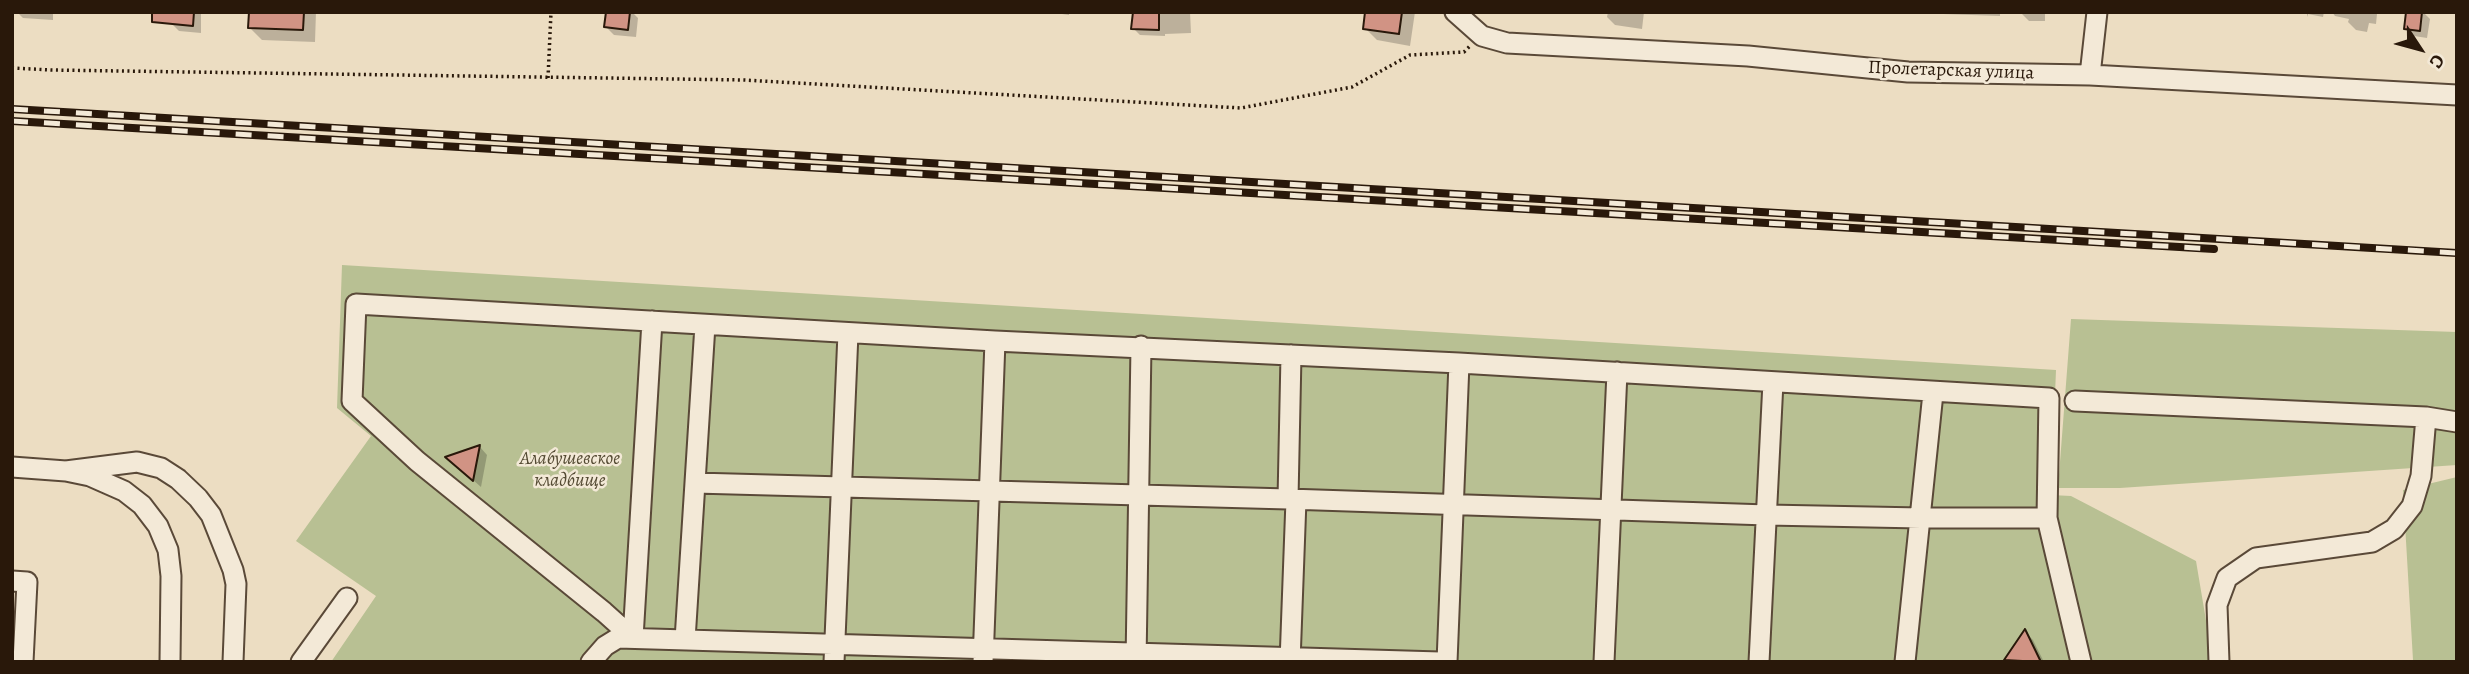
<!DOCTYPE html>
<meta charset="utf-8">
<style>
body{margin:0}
#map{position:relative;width:2469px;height:674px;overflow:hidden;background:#ecddc2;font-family:Alegreya,serif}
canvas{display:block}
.frame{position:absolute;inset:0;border:14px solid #29180a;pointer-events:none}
.north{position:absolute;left:2385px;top:14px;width:70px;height:70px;-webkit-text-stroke:5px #f3e9d7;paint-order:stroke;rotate:126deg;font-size:19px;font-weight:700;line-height:28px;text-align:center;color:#29180a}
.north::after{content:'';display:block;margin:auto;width:24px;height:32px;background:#29180a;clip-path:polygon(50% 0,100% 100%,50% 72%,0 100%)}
</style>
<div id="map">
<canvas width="2469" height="674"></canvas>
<div class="frame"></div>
<div class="north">С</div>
</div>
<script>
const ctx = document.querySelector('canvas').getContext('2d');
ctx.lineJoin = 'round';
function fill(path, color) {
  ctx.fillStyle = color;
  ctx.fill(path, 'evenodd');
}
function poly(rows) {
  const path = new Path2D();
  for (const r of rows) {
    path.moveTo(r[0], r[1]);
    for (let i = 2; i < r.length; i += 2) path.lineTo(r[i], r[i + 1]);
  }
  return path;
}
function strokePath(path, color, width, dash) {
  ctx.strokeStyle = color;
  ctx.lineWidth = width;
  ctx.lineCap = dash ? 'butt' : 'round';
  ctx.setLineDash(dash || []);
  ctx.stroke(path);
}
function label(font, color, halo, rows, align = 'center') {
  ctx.font = font + ' Alegreya,serif';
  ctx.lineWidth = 5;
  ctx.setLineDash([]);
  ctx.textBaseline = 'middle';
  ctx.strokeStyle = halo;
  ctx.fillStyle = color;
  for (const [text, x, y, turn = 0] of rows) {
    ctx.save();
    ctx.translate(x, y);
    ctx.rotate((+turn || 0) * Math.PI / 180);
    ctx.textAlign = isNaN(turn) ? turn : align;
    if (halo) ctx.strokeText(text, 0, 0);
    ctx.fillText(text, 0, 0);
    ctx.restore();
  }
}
const green = poly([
 [342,265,2056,370,2051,495,2071,496,2196,561,2213,662,331,662,376,596,296,541,371,436,337,408],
 [2071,319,2457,332,2457,465,2120,488,2058,488],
 [2457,477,2457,662,2410,662,2413,660,2403,490]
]);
const shadow = poly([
 [17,12,53,12,53,20,23,18],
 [172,12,201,12,201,33,179,31,171,23],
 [250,12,316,12,315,42,262,40,250,28],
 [608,12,632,12,638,18,636,37,614,35,606,27],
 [1048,12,1069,12,1069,15],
 [1135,12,1190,12,1191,33,1165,34,1165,36,1140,35,1133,28],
 [1367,12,1415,12,1410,46,1377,40,1365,28],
 [1608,12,1644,12,1642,29,1615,25,1607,17],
 [1941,12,2000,12,2000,16,1943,14],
 [2055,12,2045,13,2045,21,2029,21,2021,13],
 [2306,12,2324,12,2323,17,2308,14,2308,17],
 [2332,12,2376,12,2377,14,2376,24,2369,23,2367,32,2356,30,2348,22,2349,19,2335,16],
 [2408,12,2423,12,2430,19,2427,38,2414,36,2406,28],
 [480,447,487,455,481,487,448,458],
 [2025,632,2033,640,2044,662,2008,662,2006,660]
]);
const building = poly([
 [152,12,194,12,193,26,152,22,152,12],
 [249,12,304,12,303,30,248,28,249,12],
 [606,12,630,12,628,30,604,27,606,12],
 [1133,12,1159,12,1159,30,1131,29,1133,12],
 [1365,12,1402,12,1399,34,1363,29,1365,12],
 [2406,12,2422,12,2420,31,2404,29,2406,12],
 [480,445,473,481,445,457,480,445],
 [2025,629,2041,662,2004,660,2025,629]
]);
const path = poly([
 [12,68,52,70,744,80,1241,108,1352,87,1410,55,1464,52,1470,46],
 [548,78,551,12]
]);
const minor = poly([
 [1455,12,1482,36,1507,43,1748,56,1908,72,2090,75,2457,95],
 [2090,75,2097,12],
 [2075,401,2426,417,2457,422],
 [12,467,66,471,90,476,124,491,142,505,158,526,168,550,171,576,170,662],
 [66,471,137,462,161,468,178,479,198,498,211,515,233,570,236,584,233,662],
 [695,483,1288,499,1767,515,1921,518,2047,518],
 [1288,499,1291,355],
 [12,581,27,582,23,662],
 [633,638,604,612,417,461,352,401,356,304,995,341,1459,363,2049,398,2047,518,2081,662],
 [633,638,652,321],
 [685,640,705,325],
 [301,662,347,598],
 [591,662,605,646,618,638,1440,662],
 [834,662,848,333],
 [983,662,995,341],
 [1136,662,1141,346],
 [1290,662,1296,500],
 [1447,662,1459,363],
 [1604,662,1617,372],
 [1759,662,1773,382],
 [1905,662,1933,393],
 [2219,662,2217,605,2227,578,2256,558,2372,542,2394,529,2412,506,2421,476,2426,417]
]);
const rail = poly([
 [12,109,2457,253],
 [12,121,2214,249]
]);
const streetNames = [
 ["Пролетарская улица",1951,71,2]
];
const parkNames = [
 ["Алабушевское",570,459],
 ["кладбище",570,481]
];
fill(green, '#b8c093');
fill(shadow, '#0003');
fill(building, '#d19384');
strokePath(building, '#29180a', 2);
strokePath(minor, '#5a4938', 23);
strokePath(path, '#29180a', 3.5, [2, 3.5]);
strokePath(minor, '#f3e9d7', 19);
strokePath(rail, '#29180a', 8);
strokePath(rail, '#f3e9d7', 5, [16]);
label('19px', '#29180a', '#f3e9d7', streetNames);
label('italic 19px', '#544a33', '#f3e9d7', parkNames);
</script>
